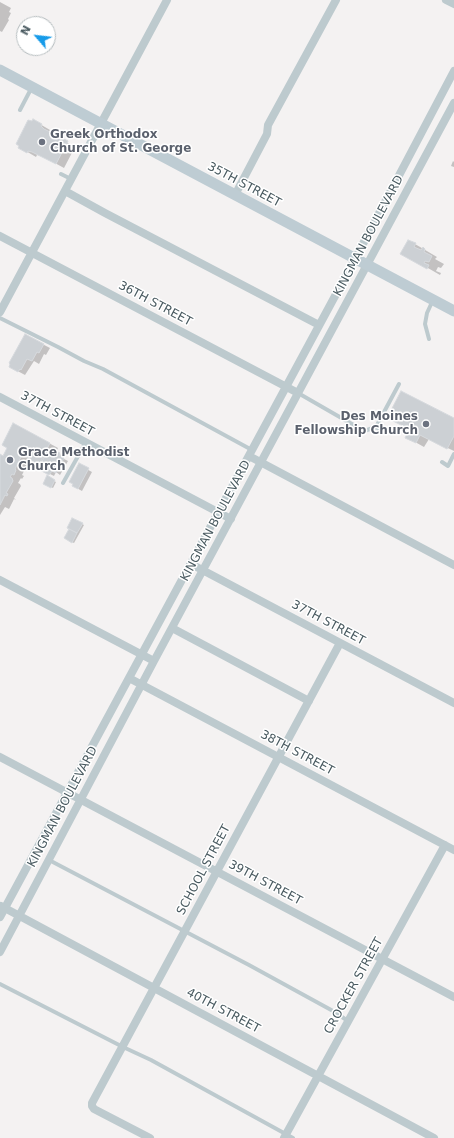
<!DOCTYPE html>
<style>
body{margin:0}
#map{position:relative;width:454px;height:1138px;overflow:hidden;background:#f4f2f2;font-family:"DejaVu Sans",sans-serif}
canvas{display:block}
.north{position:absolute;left:16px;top:16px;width:40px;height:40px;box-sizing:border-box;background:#fff;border:1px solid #b6bdbf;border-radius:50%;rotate:298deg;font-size:11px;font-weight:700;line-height:16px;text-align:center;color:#495a60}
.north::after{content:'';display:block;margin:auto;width:14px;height:18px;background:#179be9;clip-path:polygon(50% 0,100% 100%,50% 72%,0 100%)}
</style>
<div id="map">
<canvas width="454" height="1138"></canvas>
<div class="north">N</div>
</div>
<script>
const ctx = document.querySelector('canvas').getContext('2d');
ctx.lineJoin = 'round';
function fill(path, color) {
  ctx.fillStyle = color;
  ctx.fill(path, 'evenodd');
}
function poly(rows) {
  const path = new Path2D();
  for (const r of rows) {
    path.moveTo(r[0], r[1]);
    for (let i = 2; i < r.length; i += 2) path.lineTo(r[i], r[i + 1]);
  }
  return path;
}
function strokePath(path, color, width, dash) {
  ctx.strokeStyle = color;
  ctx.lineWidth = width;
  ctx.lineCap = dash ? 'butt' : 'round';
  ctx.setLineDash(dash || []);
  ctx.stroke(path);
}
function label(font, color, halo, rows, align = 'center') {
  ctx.font = font + ' "DejaVu Sans",sans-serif';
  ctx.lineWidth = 3;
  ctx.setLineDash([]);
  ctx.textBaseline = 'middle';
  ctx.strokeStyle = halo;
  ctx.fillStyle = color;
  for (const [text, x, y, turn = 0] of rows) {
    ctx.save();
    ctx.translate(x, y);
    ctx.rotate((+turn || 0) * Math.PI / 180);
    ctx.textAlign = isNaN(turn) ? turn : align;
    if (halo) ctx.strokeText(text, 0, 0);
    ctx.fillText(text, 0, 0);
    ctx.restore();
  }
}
const shadow = poly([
 [0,2,11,8,9,12,11,13,8,19,9,20,2,32,0,31],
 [33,120,50,130,49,132,75,147,64,168,42,156,37,155,36,157,19,147],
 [453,161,454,162,454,167,451,166],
 [415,244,437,257,435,259,444,264,441,268,438,267,436,271,441,273,440,275,402,253],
 [25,335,50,348,46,355,44,354,39,364,34,361,25,375,10,367],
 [454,419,454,451,429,439,424,447,406,437],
 [14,424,58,448,56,452,63,456,62,458,68,461,60,475,56,472,54,476,40,469,41,465,30,459,22,475,24,476,22,479,21,478,18,483,20,484,21,486,14,498,16,500,14,499,9,509,5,507,0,515,0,455,4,456,8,448],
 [79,465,92,472,82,491,73,486],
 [47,477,56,482,53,488,44,483],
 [73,519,84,525,74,543,65,538,70,528]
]);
const building = poly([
 [33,119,42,124,41,126,44,129,68,141,56,164,32,152,28,151,27,153,18,148,19,146,16,144,28,120,32,121,33,119],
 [408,240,416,243,414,247,421,250,423,247,425,249,424,252,432,256,429,262,425,261,424,263,429,265,427,269,400,254,408,240],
 [25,334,44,344,39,353,37,352,32,361,27,359,21,370,20,369,18,372,9,367,10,364,9,363,25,334],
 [401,391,454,418,454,436,447,449,420,435,416,443,405,438,409,429,387,418,401,391],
 [13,423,50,443,39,465,22,455,15,469,16,470,14,475,12,474,10,477,12,478,13,481,6,493,8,494,7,496,5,495,0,505,0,454,3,456,7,448,2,445,13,423],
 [48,450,54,453,55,451,60,453,59,455,64,458,56,473,52,471,49,475,38,469,48,450],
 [79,463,89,468,78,489,72,486,73,484,69,482,79,463],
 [47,475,55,480,51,488,43,484,47,475],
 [72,518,83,523,77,533,67,528,72,518],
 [69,529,77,533,72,543,64,538,69,529]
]);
const lane = poly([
 [20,110,32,87],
 [61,174,71,179],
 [0,318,58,347,84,361,103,369,252,450],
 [429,339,425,324,427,313,433,300],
 [298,393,364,431,376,427,381,431],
 [376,427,399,384],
 [442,462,448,466,454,454],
 [63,483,86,442],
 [49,860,249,965,333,1011,348,1021],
 [0,984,123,1047,151,1060,293,1138]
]);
const street = poly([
 [446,0,454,4],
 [65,191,105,213,319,325],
 [235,195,267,134,268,125,336,0],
 [0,236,298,393],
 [0,312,167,0],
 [0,397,231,519],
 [249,456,454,565],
 [191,564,454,703],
 [0,580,154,661],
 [172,628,309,701],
 [129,678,454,850],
 [0,757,454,997],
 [1,906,434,1138],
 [0,917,355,259,454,71],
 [0,952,154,661,454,103],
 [150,1138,94,1109,92,1106,92,1103,340,643],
 [284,1138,445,845]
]);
const secondary = poly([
 [0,70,454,311]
]);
const markers = [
 [42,142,4,"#6b7280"],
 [426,424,4,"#6b7280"],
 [10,460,4,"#6b7280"]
];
const worshipNames = [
 ["Greek Orthodox",50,135],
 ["Church of St. George",50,149],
 ["Des Moines",418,417,"right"],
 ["Fellowship Church",418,431,"right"],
 ["Grace Methodist",18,453],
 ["Church",18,467]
];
const streetNames = [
 ["35TH STREET",244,185,28],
 ["KINGMAN BOULEVARD",369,236,-62],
 ["36TH STREET",155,304,28],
 ["37TH STREET",57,414,28],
 ["KINGMAN BOULEVARD",216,521,-62],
 ["37TH STREET",328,623,28],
 ["38TH STREET",297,753,28],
 ["KINGMAN BOULEVARD",63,807,-62],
 ["SCHOOL STREET",204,870,-62],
 ["39TH STREET",265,883,28],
 ["CROCKER STREET",354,986,-61],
 ["40TH STREET",223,1011,28]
];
fill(shadow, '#0003');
fill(building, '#ccd0d4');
strokePath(building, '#d6d9dd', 1);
strokePath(lane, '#bdcace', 4);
strokePath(street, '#bdcace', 8);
strokePath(secondary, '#beccd3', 11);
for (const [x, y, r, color] of markers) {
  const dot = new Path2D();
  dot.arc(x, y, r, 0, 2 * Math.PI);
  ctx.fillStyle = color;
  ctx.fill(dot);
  strokePath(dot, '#fff', 1.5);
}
label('bold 12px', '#5b616d', '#fff', worshipNames, 'left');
label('12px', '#495a60', '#fff', streetNames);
</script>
